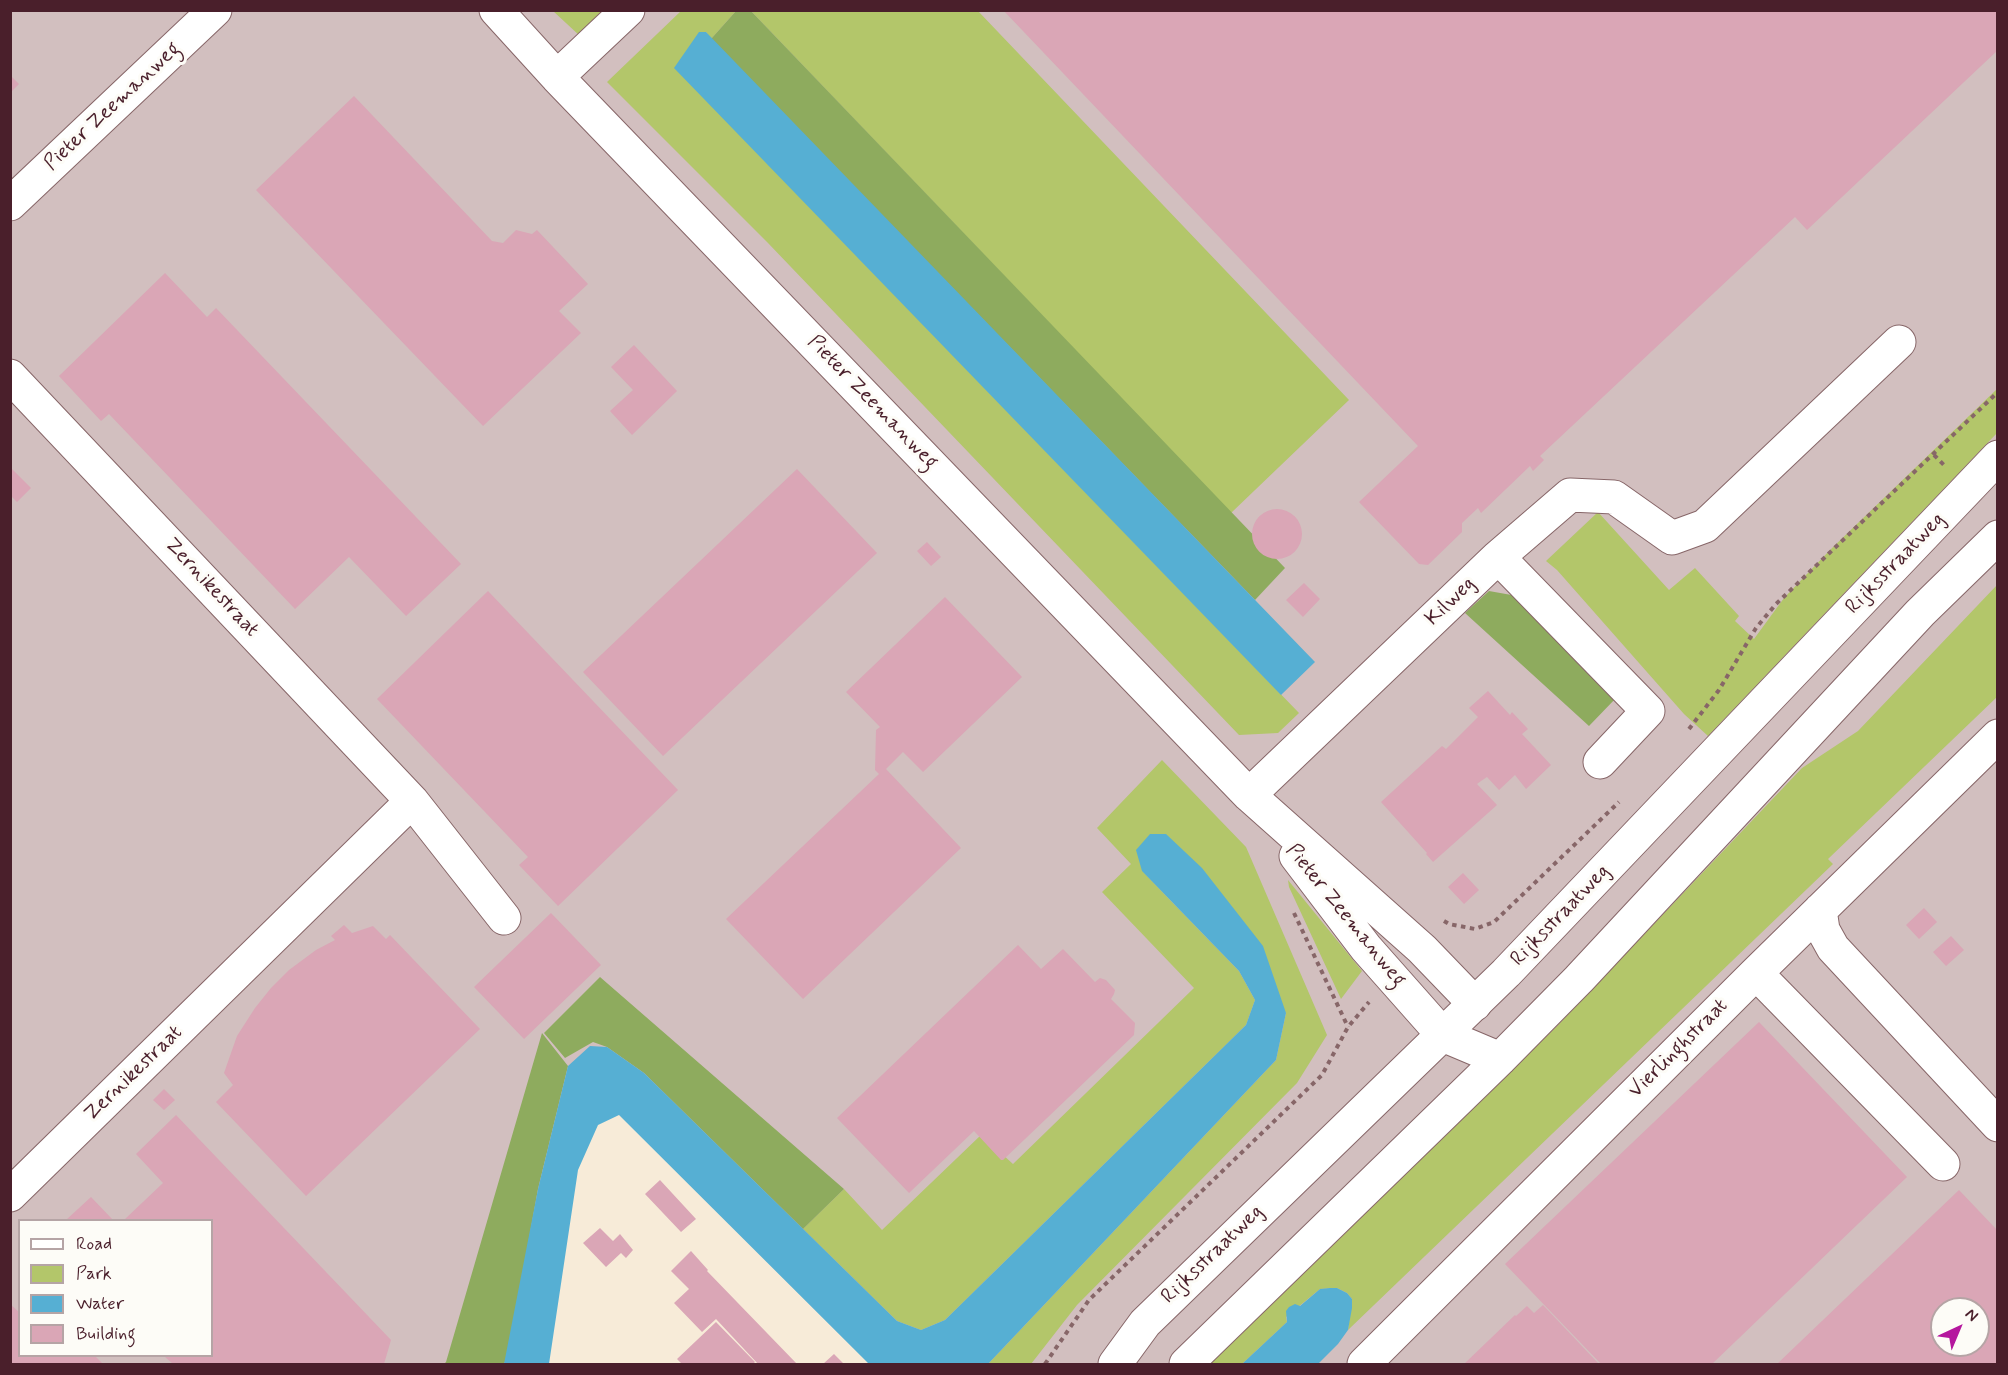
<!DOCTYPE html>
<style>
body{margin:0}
#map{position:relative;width:2008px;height:1375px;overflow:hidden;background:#f7ebd8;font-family:Mynerve,sans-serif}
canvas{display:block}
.frame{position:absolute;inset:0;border:12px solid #4a1f2b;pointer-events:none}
.legend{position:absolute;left:18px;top:1219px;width:195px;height:138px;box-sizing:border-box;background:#fdfcf7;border:2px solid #b5a4a5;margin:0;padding:8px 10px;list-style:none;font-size:18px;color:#4a1f2b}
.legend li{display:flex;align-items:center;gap:12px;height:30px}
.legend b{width:30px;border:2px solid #b5a4a5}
.north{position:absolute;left:1930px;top:1297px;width:60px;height:60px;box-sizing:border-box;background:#fdfcf7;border:2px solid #b5a4a5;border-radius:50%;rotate:44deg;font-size:16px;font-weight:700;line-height:24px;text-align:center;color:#4a1f2b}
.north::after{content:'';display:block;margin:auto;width:21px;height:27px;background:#b5179e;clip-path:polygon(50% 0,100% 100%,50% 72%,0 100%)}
</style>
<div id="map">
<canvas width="2008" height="1375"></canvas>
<div class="frame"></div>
<ul class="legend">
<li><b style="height:8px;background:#fff"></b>Road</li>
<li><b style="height:16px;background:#b3c66a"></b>Park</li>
<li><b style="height:16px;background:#56afd3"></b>Water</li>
<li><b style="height:16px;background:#daa6b6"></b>Building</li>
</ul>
<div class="north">N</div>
</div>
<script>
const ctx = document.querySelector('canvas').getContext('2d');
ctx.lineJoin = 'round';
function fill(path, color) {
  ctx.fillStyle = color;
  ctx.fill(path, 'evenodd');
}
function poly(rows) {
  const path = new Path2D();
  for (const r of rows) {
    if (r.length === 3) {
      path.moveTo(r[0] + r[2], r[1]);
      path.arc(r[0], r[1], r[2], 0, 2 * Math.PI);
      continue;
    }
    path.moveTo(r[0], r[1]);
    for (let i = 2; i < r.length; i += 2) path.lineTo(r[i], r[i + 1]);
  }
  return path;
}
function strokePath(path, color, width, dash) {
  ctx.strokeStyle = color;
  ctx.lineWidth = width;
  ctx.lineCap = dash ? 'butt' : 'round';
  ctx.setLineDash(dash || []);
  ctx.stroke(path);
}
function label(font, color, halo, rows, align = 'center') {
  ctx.font = font + ' Mynerve,sans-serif';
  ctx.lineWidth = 6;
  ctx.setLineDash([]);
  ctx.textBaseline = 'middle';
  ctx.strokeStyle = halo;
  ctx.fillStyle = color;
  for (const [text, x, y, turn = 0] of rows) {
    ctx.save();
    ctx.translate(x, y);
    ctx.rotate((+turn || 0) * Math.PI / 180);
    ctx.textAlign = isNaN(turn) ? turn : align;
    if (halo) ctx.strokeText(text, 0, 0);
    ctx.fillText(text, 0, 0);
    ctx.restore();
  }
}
const industrial = poly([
 [10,11,1997,11,1997,1364,881,1364,604,1085,567,1160,523,1364,11,1364],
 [20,1220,212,1220,212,1356,20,1356],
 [1942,1309,1978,1309,1978,1345,1942,1345]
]);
const green = poly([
 [553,11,605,11,580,36],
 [681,11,736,11,711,39,706,32,675,68,1299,713,1278,733,1239,735,768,243,607,82],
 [751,11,978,11,1349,400,1231,513],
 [1997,389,1997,433,1708,736,1684,714,1557,570,1546,561,1598,512,1669,590,1695,568,1739,616,1735,621,1754,639,1784,598,1830,550],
 [1997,585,1997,697,1828,859,1833,864,1348,1330,1352,1299,1347,1293,1337,1288,1320,1289,1286,1317,1287,1322,1242,1364,1206,1364,1556,1027,1802,768,1858,731],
 [1162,760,1246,847,1327,1035,1297,1083,1077,1305,1031,1364,988,1364,1276,1060,1286,1013,1142,871,1239,971,1255,1000,1246,1025,945,1320,921,1330,897,1321,803,1229,844,1189,882,1230,981,1135,1013,1164,1194,988,1102,892,1131,864,1097,828],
 [1288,880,1362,971,1341,999,1289,887]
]);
const forest = poly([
 [736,11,751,11,1285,568,1255,600,711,39],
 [1489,591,1517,596,1616,698,1589,726,1465,613],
 [600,977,844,1189,803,1229,644,1073,607,1047,593,1042,565,1058,544,1033],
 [542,1033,568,1066,538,1189,508,1355,504,1364,444,1364,446,1362]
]);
const water = poly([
 [699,32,706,32,1315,662,1281,695,674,68],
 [1150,834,1166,834,1202,868,1263,946,1286,1013,1276,1060,988,1364,869,1364,619,1115,598,1125,578,1170,549,1364,504,1364,538,1189,568,1066,590,1046,607,1047,644,1073,897,1321,921,1330,945,1320,1246,1025,1255,1000,1239,971,1142,871,1136,850],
 [1330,1288,1337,1288,1347,1293,1352,1299,1352,1308,1348,1330,1338,1344,1318,1364,1242,1364,1287,1322,1286,1311,1289,1307,1295,1304,1300,1306,1320,1289]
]);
const building = poly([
 [1003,10,1998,10,1998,50,1807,230,1795,217,1540,456,1544,460,1533,471,1530,466,1481,513,1478,508,1462,523,1462,532,1428,565,1419,564,1359,502,1418,446],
 [10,75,19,84,10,93],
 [354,96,492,241,503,243,516,230,532,234,537,230,588,284,559,311,581,333,483,426,256,190],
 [165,273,207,317,216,308,461,564,406,616,349,557,295,609,109,414,101,421,59,376],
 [634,345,677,391,632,435,610,411,633,390,611,367],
 [10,467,31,488,17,502,10,495],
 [797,469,877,553,663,756,583,672],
 [1277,534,25],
 [927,542,941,557,931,566,917,551],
 [1304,583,1320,599,1303,617,1286,600],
 [488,591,678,790,558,906,519,865,528,857,377,699],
 [945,597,1022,677,923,772,903,752,886,769,961,848,803,999,726,919,879,774,875,770,876,730,880,727,846,692],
 [1488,691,1510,715,1512,712,1528,729,1522,734,1551,765,1526,789,1515,775,1499,790,1487,777,1481,781,1477,784,1497,805,1433,862,1426,854,1427,853,1381,802,1442,746,1446,749,1478,717,1469,708],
 [1463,873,1479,890,1464,904,1448,887],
 [1924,908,1937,922,1919,939,1906,925],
 [551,913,601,965,524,1039,474,987],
 [344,925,352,933,373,926,386,939,390,935,480,1029,306,1196,216,1102,233,1085,224,1073,237,1036,255,1008,271,988,289,970,316,950,335,940,331,936],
 [1951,936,1964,950,1946,966,1933,952],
 [1018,945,1041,969,1063,949,1095,982,1100,978,1106,980,1115,990,1114,994,1111,999,1135,1023,1134,1035,1003,1160,1001,1160,974,1131,909,1193,837,1118],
 [1759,1022,1907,1177,1712,1364,1601,1364,1505,1264],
 [164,1089,175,1100,164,1110,153,1100],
 [176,1115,391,1340,384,1364,173,1364,164,1356,212,1356,212,1220,124,1220,163,1183,136,1154],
 [660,1180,696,1219,681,1232,645,1194],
 [1959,1190,1998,1231,1998,1364,1777,1364],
 [1942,1309,1978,1309,1978,1345,1942,1345],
 [91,1197,113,1220,66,1220],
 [600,1228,613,1241,620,1234,633,1250,626,1258,621,1253,606,1267,583,1243],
 [691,1251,708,1270,707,1271,797,1364,758,1364,716,1319,702,1332,674,1303,689,1289,671,1271],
 [10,1304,20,1313,20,1356,95,1356,103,1364,10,1364],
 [1543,1305,1599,1364,1464,1364,1515,1315,1516,1316,1527,1306,1534,1313],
 [716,1322,755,1362,753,1364,682,1364,677,1359],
 [834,1354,844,1364,823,1364]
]);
const path = poly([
 [1934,455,1944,465],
 [1689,729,1719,690,1756,628,1776,604,1998,392],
 [1294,913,1348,1027],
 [1444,921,1449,924,1475,929,1494,922,1619,802],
 [1045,1364,1089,1300,1322,1075,1348,1027,1369,1002]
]);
const minor = poly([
 [496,10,557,77,1249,795,1422,949,1475,1004],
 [557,77,628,10],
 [10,204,215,10],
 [10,376,412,801,504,918],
 [1498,557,1570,495,1614,497,1672,538,1705,526,1899,342],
 [1249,795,1498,557,1648,711,1600,762],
 [1296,856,1366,948,1443,1035],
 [1820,910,1823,930,1833,948,1998,1125],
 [1756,973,1943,1164],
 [10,1195,412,801],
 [1364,1364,1756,973,1998,736]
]);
const major = poly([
 [1443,1035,1500,1059],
 [1115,1364,1145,1323,1506,973,1998,457],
 [1186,1364,1500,1059,1579,979,1920,613,1998,537]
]);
const streetNames = [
 ["Pieter Zeemanweg",113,107,-43],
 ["Pieter Zeemanweg",872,403,46],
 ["Rijksstraatweg",1896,564,-46],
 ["Zernikestraat",211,588,47],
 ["Kilweg",1451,602,-44],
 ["Pieter Zeemanweg",1345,916,51],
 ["Rijksstraatweg",1561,916,-46],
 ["Vierlinghstraat",1679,1049,-45],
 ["Zernikestraat",134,1074,-44],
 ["Rijksstraatweg",1213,1255,-44]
];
fill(industrial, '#d2bfbf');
fill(green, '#b3c66a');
fill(forest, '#8eab5e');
fill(water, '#56afd3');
fill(building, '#daa6b6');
strokePath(minor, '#876668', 35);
strokePath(major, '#876668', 35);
strokePath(path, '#876668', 4, [4.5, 4.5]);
strokePath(minor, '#fff', 33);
strokePath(major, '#fff', 33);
label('21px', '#4a1f2b', '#fdfcf7', streetNames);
</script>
